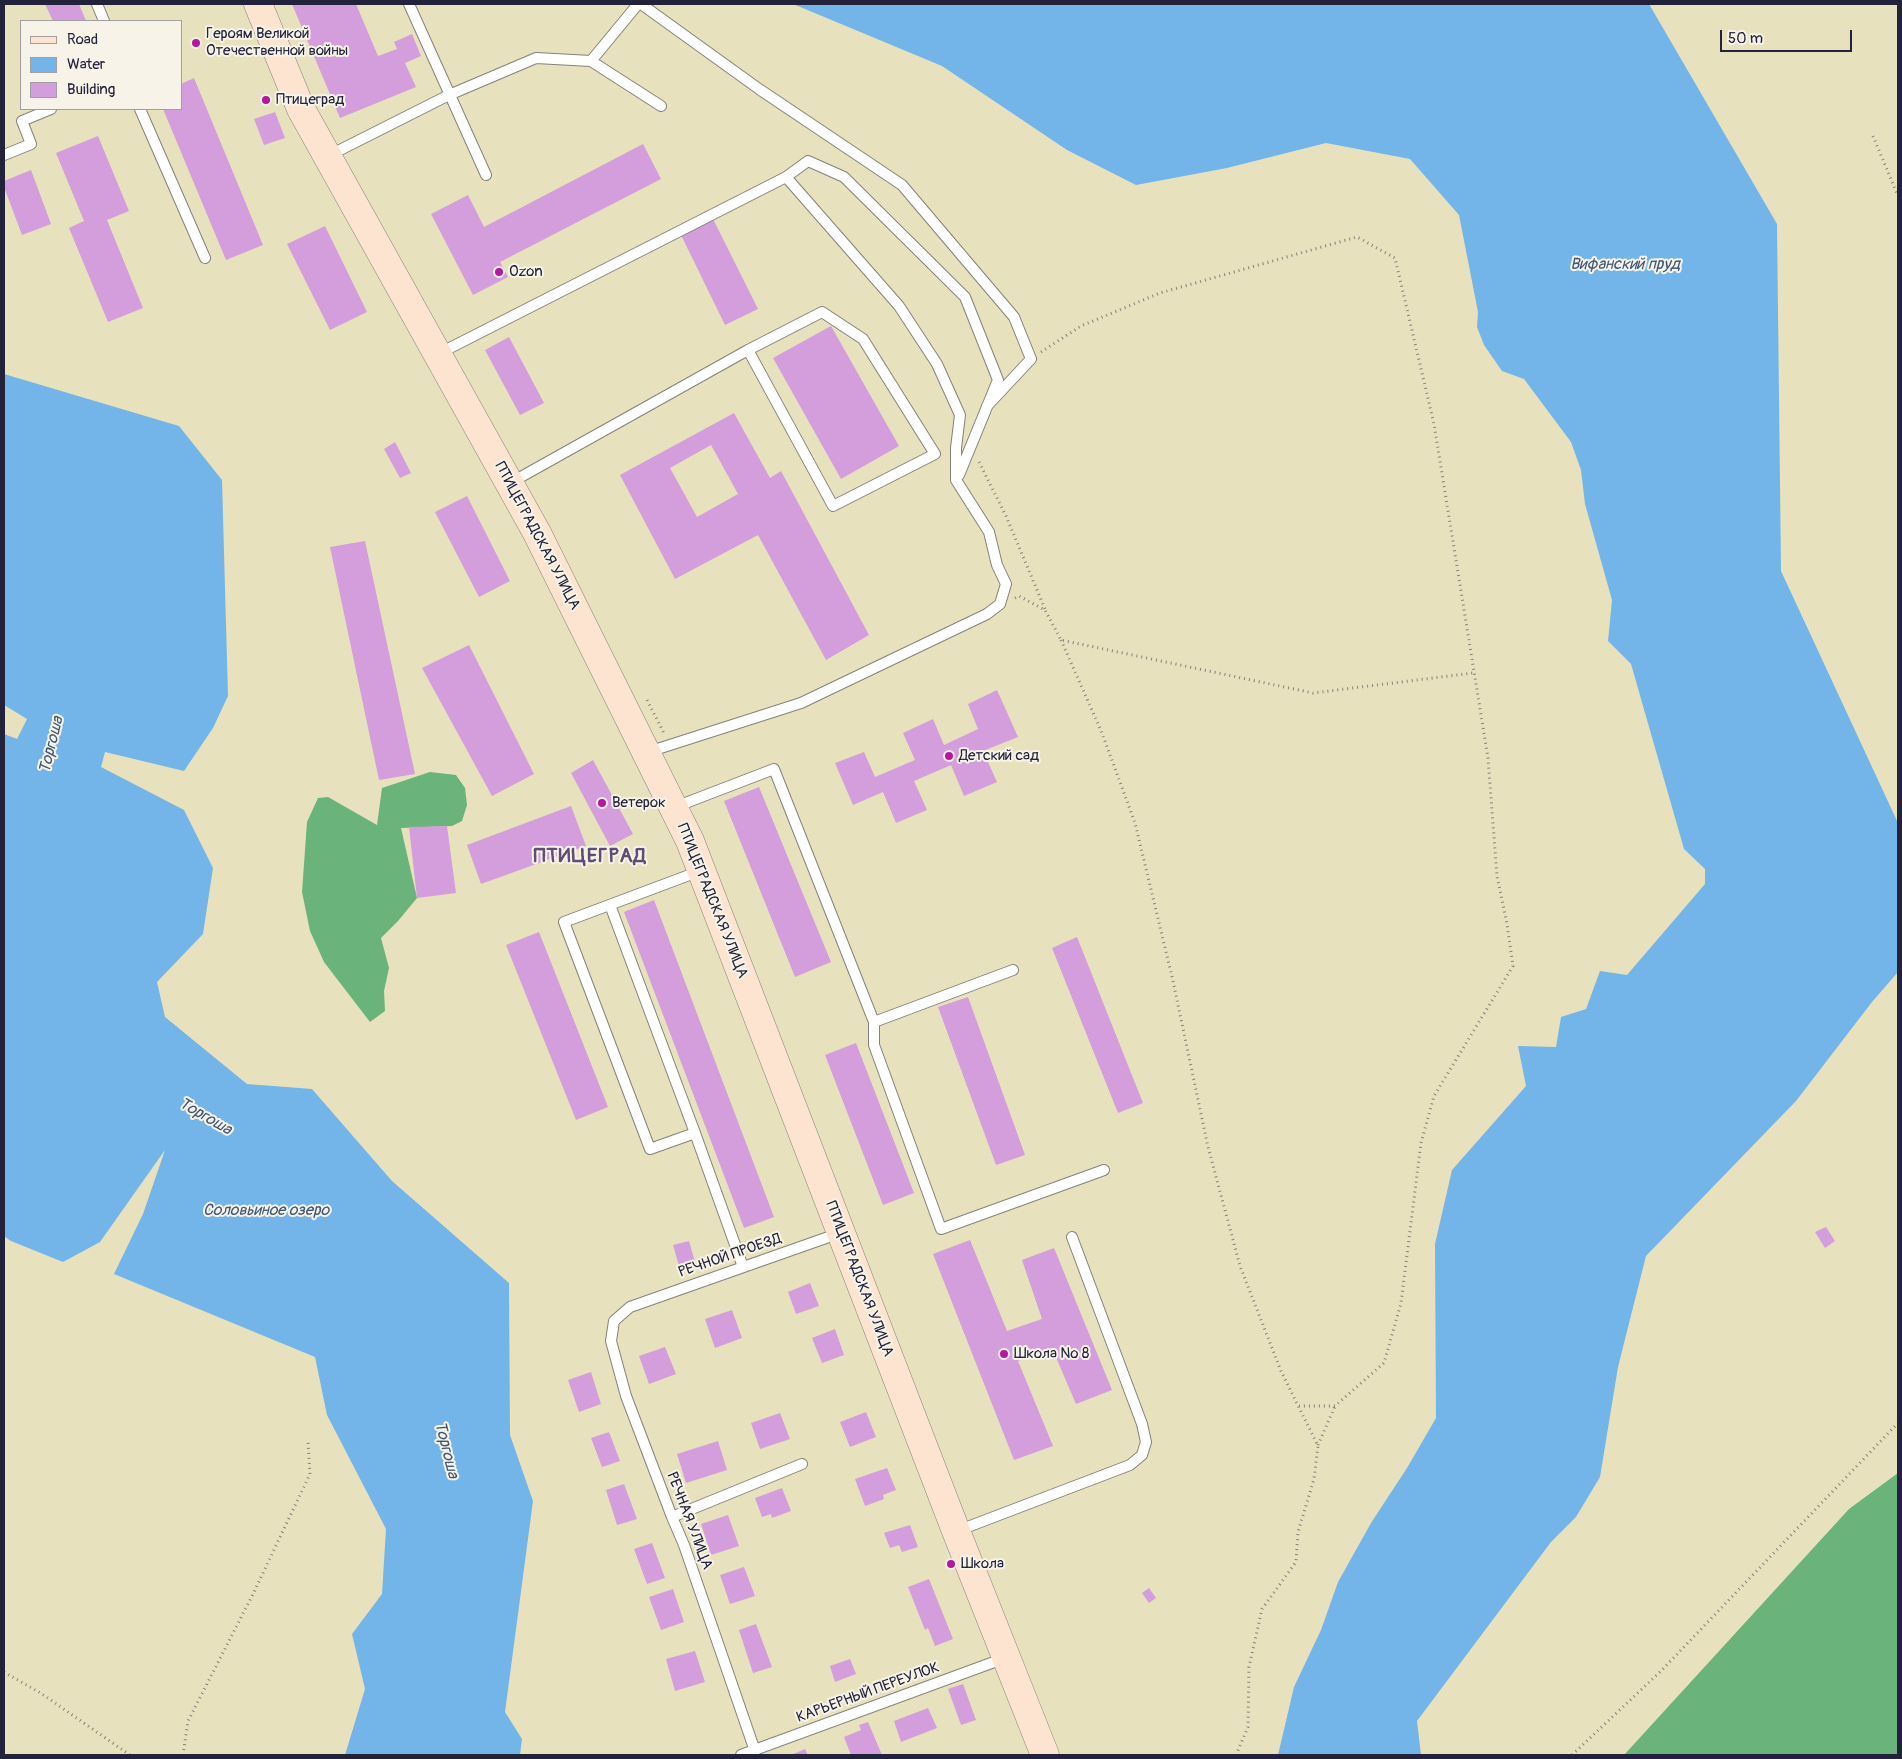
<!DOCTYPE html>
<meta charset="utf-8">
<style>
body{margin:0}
#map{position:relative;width:1902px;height:1759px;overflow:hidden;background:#e8e1be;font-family:Pangolin,sans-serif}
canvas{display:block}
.frame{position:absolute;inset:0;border:5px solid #22223b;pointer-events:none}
.legend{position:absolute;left:20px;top:20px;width:162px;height:90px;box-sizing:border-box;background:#f7f3e8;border:1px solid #a29fa3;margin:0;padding:6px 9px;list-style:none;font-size:15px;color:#22223b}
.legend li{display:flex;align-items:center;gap:10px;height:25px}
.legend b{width:25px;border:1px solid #a29fa3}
.scale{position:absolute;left:1720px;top:30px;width:132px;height:22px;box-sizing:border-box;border:2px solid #22223b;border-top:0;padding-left:6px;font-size:15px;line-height:18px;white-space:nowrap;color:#22223b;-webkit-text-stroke:4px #f7f3e8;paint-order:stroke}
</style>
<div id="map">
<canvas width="1902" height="1759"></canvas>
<div class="frame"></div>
<ul class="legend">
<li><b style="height:6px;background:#fde4d0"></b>Road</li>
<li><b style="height:14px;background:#73b5e8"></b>Water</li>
<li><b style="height:14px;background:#d49ddc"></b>Building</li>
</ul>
<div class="scale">50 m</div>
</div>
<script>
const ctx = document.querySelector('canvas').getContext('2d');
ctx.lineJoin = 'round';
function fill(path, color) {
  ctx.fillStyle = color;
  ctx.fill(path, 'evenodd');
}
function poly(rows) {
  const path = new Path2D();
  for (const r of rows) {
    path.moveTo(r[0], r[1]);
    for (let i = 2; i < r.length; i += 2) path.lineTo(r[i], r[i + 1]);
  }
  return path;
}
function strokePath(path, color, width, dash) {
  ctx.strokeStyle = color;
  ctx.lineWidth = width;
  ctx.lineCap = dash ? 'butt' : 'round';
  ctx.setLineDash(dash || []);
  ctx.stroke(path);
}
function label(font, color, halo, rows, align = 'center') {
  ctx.font = font + ' Pangolin,sans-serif';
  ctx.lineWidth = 4;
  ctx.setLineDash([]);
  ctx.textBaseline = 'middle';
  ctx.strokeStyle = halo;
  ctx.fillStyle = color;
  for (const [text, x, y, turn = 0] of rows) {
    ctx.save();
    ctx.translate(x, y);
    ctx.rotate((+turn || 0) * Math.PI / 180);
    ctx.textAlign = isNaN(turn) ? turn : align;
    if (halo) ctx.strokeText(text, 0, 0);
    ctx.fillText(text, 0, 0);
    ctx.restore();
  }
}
const forest = poly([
 [430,772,456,775,465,788,467,805,462,821,452,826,401,828,417,898,398,921,381,938,389,968,384,991,385,1011,370,1022,324,962,310,931,302,892,307,822,318,798,328,797,377,825,382,788],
 [1898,1473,1898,1755,1624,1755,1849,1509]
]);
const water = poly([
 [793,4,1649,4,1777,224,1781,571,1898,823,1898,972,1872,1002,1796,1101,1646,1256,1618,1367,1600,1477,1576,1517,1551,1542,1417,1721,1421,1755,1278,1755,1294,1687,1321,1630,1338,1582,1371,1523,1407,1468,1436,1418,1435,1244,1452,1170,1526,1086,1518,1046,1556,1047,1561,1017,1586,1009,1600,971,1627,975,1705,884,1705,869,1684,849,1631,664,1608,641,1612,600,1585,504,1581,470,1571,442,1524,379,1502,371,1484,345,1477,327,1478,312,1459,215,1410,159,1326,143,1227,168,1136,185,1067,150,942,66],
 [4,374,179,426,222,480,228,696,213,728,184,771,105,752,101,767,184,810,213,868,203,934,157,982,165,1017,247,1084,312,1089,392,1181,509,1283,510,1435,533,1501,505,1712,522,1739,520,1755,345,1755,365,1689,352,1634,382,1594,386,1529,327,1415,315,1357,114,1274,143,1214,165,1150,100,1242,63,1262,11,1241,4,1236,4,734,17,739,27,719,4,705]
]);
const building = poly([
 [45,4,79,4,86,21,53,21],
 [292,4,356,4,378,56,397,49,394,42,412,34,421,56,405,63,416,87,340,118],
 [194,78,263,245,226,260,163,109,181,109,181,84],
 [275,112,285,138,264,145,254,119],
 [98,136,129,211,107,220,143,308,108,322,69,228,84,221,56,153],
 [643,144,661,179,500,262,508,277,473,295,431,214,468,195,484,227],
 [31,170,51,224,22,235,4,187,4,181],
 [713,219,758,309,725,325,681,235],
 [325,226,367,312,330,330,287,244],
 [831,326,899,446,841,479,773,358],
 [509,337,544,403,520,415,485,350],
 [734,413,770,478,781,471,869,635,826,660,758,535,675,579,620,475],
 [711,445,738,494,697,517,670,468],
 [395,442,411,473,400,478,384,449],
 [467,496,510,581,479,597,435,512],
 [365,541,415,774,379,780,330,547],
 [469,645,534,774,492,796,422,668],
 [997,690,1018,737,983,751,997,782,964,796,951,765,914,781,927,810,896,823,883,792,853,805,835,763,864,752,875,777,915,760,903,733,933,719,944,745,978,729,968,704],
 [593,760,633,834,610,846,571,773],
 [759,787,831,962,795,977,724,801],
 [571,806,586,846,481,884,467,845],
 [447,826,456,893,417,898,409,827],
 [654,900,774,1217,744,1228,624,912],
 [539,932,608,1107,576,1120,506,945],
 [1077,937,1143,1103,1118,1113,1052,948],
 [968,997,1025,1155,996,1165,938,1007],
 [856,1043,914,1193,883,1205,825,1055],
 [1826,1227,1835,1241,1825,1248,1815,1232],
 [970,1240,1007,1331,1042,1319,1022,1260,1054,1248,1112,1390,1076,1404,1052,1348,1018,1361,1053,1446,1014,1460,933,1254],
 [689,1241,695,1262,679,1266,673,1245],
 [810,1283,819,1306,796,1314,788,1292],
 [732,1310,742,1338,715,1348,705,1319],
 [835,1329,844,1355,822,1363,812,1338],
 [665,1347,676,1374,649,1384,639,1356],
 [591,1372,601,1404,579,1412,568,1380],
 [866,1412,876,1437,850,1447,840,1422],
 [780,1413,790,1439,760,1449,751,1423],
 [609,1432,620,1461,602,1467,591,1438],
 [718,1441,727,1470,686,1483,677,1454],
 [887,1468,896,1490,883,1495,884,1499,865,1506,855,1479],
 [624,1484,637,1519,617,1525,606,1490],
 [782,1488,791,1511,772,1518,771,1514,762,1517,755,1498],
 [728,1515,739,1546,711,1555,701,1524],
 [910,1525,918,1547,902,1552,899,1545,890,1548,884,1533],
 [652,1543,665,1578,647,1584,634,1549],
 [744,1567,755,1596,730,1604,720,1575],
 [929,1579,953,1639,935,1646,928,1628,925,1630,908,1587],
 [1149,1588,1156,1598,1149,1603,1142,1593],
 [673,1589,684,1622,661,1630,649,1597],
 [756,1624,772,1667,753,1673,739,1630],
 [695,1651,705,1682,675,1691,666,1659],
 [850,1659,856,1674,835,1682,830,1666],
 [963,1684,976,1720,961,1725,948,1689],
 [928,1708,937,1728,901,1742,894,1721],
 [868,1722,882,1755,851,1755,844,1737,861,1730,859,1725],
 [805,1749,808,1755,791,1755]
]);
const path = poly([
 [1873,136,1898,196],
 [1041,352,1081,326,1160,293,1357,237,1395,258,1434,424,1488,758,1497,876,1507,924,1513,966,1434,1096,1421,1143,1401,1303,1384,1363,1335,1406,1299,1406],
 [979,462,1006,516,1045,609],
 [1015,598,1019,596,1045,610,1061,640,1313,693,1473,673],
 [1061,640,1102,733,1135,823,1173,981,1208,1147,1240,1266,1281,1371,1318,1446,1314,1479,1298,1532,1296,1562,1262,1609,1249,1667,1248,1727,1236,1755],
 [647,700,665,735],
 [1318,1445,1335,1406],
 [4,1672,42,1694,130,1755],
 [183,1755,188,1721,253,1594,310,1474,308,1442],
 [1572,1755,1661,1671,1898,1423]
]);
const lane = poly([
 [97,4,104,21],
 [409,4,486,175],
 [641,4,759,89,902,185,1014,317,1031,359,987,406],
 [591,61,638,4],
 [140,109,205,258],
 [4,155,31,144,22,121,51,109],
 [328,156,449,95,536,58,591,61,661,106],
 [786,177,808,161,844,177,965,297,998,380,959,475],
 [438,354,786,177,899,306,937,364,960,415,956,448,956,480,989,532,997,565,1006,584,1000,604,987,614,801,703,648,752],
 [510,483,748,350,833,506,935,454,863,339,822,312,748,350],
 [675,807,774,769,874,1022,874,1045,941,1229,1104,1170],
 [610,905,695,1133,650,1149,564,922,700,871],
 [874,1022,1013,970],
 [695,1133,743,1267],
 [672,1517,802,1464],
 [957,1531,1130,1465,1142,1455,1146,1442,1142,1424,1072,1237],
 [755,1751,684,1545,672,1517,626,1396,611,1341,614,1321,630,1307,840,1233],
 [741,1755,1005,1658]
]);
const secondary = poly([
 [258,4,301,109,537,533,690,841,956,1531,1045,1755]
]);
const markers = [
 [196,43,5,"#b5179e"],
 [266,100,5,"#b5179e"],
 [499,272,5,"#b5179e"],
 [949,756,5,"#b5179e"],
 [602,803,5,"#b5179e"],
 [1004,1354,5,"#b5179e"],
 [951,1564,5,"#b5179e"]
];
const poiNames = [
 ["Героям Великой",206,34],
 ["Отечественной войны",206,51],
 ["Птицеград",276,100],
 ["Ozon",509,272],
 ["Детский сад",959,756],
 ["Ветерок",612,803],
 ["Школа № 8",1014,1354],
 ["Школа",961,1564]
];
const streetNames = [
 ["ПТИЦЕГРАДСКАЯ УЛИЦА",537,536,62],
 ["ПТИЦЕГРАДСКАЯ УЛИЦА",712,901,68],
 ["РЕЧНОЙ ПРОЕЗД",730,1256,-19],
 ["ПТИЦЕГРАДСКАЯ УЛИЦА",859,1279,69],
 ["РЕЧНАЯ УЛИЦА",689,1521,69],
 ["КАРЬЕРНЫЙ ПЕРЕУЛОК",868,1693,-20]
];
const waterNames = [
 ["Вифанский пруд",1625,265],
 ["Торгоша",52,745,-76],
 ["Торгоша",205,1117,30],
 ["Соловьиное озеро",266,1211],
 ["Торгоша",446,1450,76]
];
const districtNames = [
 ["ПТИЦЕГРАД",590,857]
];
fill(forest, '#6ab37a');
fill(water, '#73b5e8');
fill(building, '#d49ddc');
strokePath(lane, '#85827c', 12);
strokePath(secondary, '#85827c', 29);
strokePath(path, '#85827c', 3, [1, 4]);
strokePath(lane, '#fff', 10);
strokePath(secondary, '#fde4d0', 28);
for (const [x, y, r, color] of markers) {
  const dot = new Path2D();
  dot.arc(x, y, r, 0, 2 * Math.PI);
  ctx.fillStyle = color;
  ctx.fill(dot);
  strokePath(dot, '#f7f3e8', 2);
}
label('15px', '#22223b', '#f7f3e8', poiNames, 'left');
label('15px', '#22223b', '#f7f3e8', streetNames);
label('italic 16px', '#3e5578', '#f7f3e8', waterNames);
ctx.letterSpacing = '1px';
label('bold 20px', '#604d73', '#f7f3e8', districtNames);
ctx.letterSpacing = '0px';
</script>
